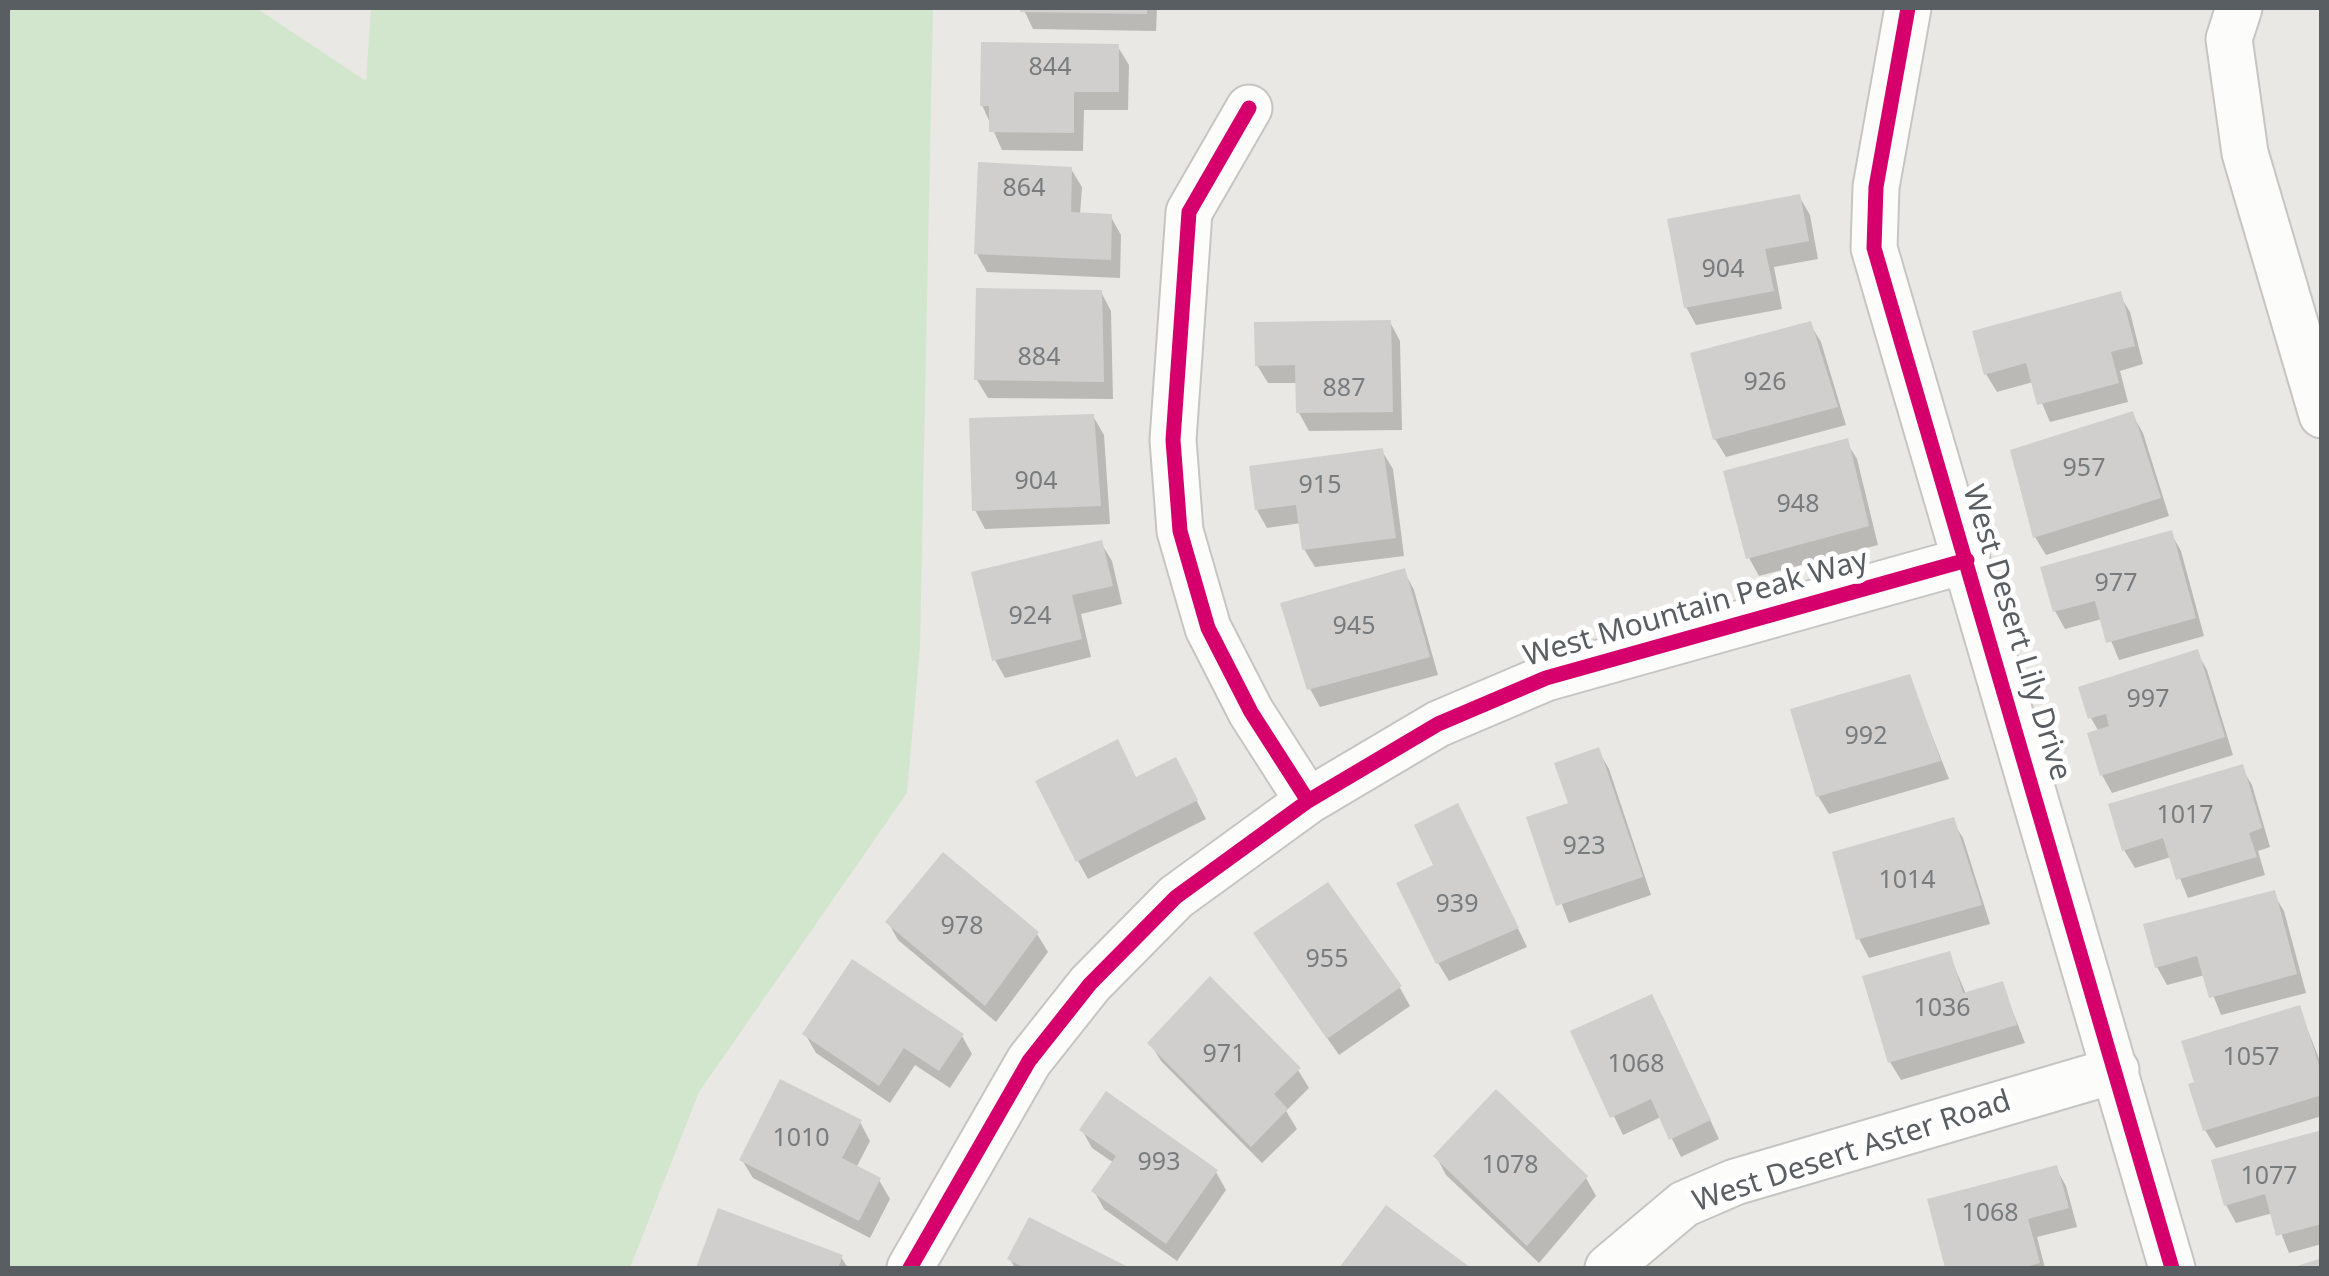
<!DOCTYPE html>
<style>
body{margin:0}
#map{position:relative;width:2329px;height:1276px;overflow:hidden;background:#eae8e4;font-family:"Noto Sans",sans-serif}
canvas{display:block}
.frame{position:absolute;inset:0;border:10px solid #595e62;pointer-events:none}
</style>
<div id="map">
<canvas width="2329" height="1276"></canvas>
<div class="frame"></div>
</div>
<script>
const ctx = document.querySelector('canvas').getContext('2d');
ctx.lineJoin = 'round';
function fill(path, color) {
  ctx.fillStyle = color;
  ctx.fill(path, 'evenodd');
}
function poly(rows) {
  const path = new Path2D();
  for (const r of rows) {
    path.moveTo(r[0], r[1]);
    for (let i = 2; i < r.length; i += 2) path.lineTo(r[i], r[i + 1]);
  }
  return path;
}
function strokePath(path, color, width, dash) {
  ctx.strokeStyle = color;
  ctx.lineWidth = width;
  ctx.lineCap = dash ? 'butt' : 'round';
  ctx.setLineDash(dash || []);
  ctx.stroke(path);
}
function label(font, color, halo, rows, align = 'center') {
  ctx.font = font + ' "Noto Sans",sans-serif';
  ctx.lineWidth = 10;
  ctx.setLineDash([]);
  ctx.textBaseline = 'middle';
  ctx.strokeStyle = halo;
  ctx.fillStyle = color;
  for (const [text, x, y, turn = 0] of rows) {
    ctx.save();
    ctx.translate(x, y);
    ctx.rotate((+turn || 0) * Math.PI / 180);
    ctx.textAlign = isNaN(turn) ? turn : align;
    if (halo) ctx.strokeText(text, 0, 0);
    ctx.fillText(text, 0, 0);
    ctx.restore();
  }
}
const green = poly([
 [8,8,256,8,366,81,371,8,933,8,920,647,907,793,699,1092,630,1268,8,1268]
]);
const shadow = poly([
 [1023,8,1157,8,1156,31,1033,29],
 [1118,47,1129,65,1128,110,1084,110,1083,151,1002,150,982,105],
 [1071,169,1082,187,1080,215,1111,217,1121,235,1120,278,987,272,977,254],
 [1799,196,1810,215,1818,259,1774,267,1782,309,1696,325,1686,307],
 [1101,292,1111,311,1113,399,988,398,977,380],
 [2119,294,2130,312,2143,364,2120,371,2128,402,2050,422,2033,382,1997,392,1986,374],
 [1390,322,1400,341,1402,430,1309,431,1299,413,1298,383,1268,383,1257,365],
 [1810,324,1821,342,1846,425,1726,457,1715,439],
 [2132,414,2143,433,2169,516,2046,555,2035,537],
 [1093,416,1104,435,1110,524,985,529,975,510],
 [1846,441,1857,459,1878,545,1759,576,1749,558],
 [1382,451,1393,469,1404,556,1315,567,1304,549,1301,523,1267,528,1257,510],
 [2171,533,2181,551,2204,636,2119,660,2102,619,2065,629,2055,611],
 [1101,543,1112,561,1122,604,1081,614,1091,657,1005,678,995,660],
 [1404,571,1414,590,1438,675,1320,707,1310,689],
 [2197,652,2207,670,2233,755,2112,793,2102,775,2099,732,2091,718],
 [1909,677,1949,779,1829,814,1818,796],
 [1598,750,1609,769,1651,895,1569,923,1529,819,1571,805],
 [2241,767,2252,785,2270,847,2258,851,2265,875,2188,898,2171,857,2135,868,2124,850],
 [1185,778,1206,819,1088,879,1078,861,1137,780],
 [1952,820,1963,838,1990,924,1869,958,1859,939,1835,853],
 [1468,825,1527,947,1449,981,1438,963,1437,866],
 [2273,893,2284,911,2306,993,2221,1015,2205,975,2167,985,2157,967],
 [888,922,1037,934,1048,952,996,1022,898,940],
 [1267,952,1400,988,1410,1006,1339,1055],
 [1949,954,1966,994,2002,984,2025,1043,1901,1080,1890,1062],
 [2299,1008,2322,1066,2322,1116,2216,1148,2205,1130],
 [1662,1015,1719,1139,1681,1157,1661,1117,1623,1135,1574,1033],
 [805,1034,962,1036,972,1054,950,1088,915,1065,890,1103,816,1053],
 [1150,1043,1298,1070,1309,1088,1286,1111,1297,1129,1262,1163,1161,1061],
 [860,1122,870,1141,856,1168,879,1180,890,1199,870,1238,753,1178,742,1160],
 [1082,1130,1216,1172,1226,1190,1177,1261,1104,1209,1094,1191,1114,1163,1092,1148],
 [2322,1132,2322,1244,2289,1253,2273,1213,2236,1223,2226,1205],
 [1436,1156,1586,1178,1596,1196,1539,1263,1446,1175],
 [2056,1168,2066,1186,2077,1227,2037,1237,2045,1268,1948,1268,1930,1201],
 [1387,1209,1467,1268,1342,1268],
 [720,1211,841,1257,848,1268,699,1268],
 [1030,1220,1124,1268,1015,1268,1010,1259]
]);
const building = poly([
 [1020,8,1147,8,1147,14,1020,12],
 [981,42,1119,44,1119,92,1074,92,1074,133,989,132,989,106,980,106],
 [978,162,1072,167,1071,212,1112,214,1111,260,974,254],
 [1800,194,1809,241,1765,249,1774,291,1684,308,1667,219],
 [976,288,1102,290,1104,382,974,380],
 [2121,291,2135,346,2111,352,2119,383,2037,405,2026,363,1984,375,1972,331],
 [1391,320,1393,412,1296,413,1295,365,1255,366,1254,322],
 [1811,321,1838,407,1713,440,1690,353],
 [2133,411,2161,498,2033,538,2010,450],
 [1094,414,1101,506,972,511,969,418],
 [1848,438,1869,526,1746,559,1723,471],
 [1383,448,1396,538,1302,550,1296,505,1255,510,1249,466],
 [2172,530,2196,618,2106,643,2095,601,2053,612,2040,567],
 [1102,540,1113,586,1072,595,1082,639,992,661,971,572],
 [1405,568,1430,657,1307,690,1280,603],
 [2198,649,2225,737,2100,776,2087,733,2109,726,2106,714,2088,719,2078,687],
 [1910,674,1941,761,1816,797,1790,709],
 [1118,739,1136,777,1176,757,1198,800,1076,862,1035,781],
 [1599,747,1643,877,1556,906,1526,817,1568,803,1554,763],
 [2243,764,2262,828,2249,833,2257,857,2176,880,2163,838,2122,851,2108,804],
 [1458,803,1519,928,1436,964,1396,883,1433,865,1414,825],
 [1954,817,1982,905,1856,940,1832,852],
 [943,852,1039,932,985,1006,885,922],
 [1328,882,1402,986,1327,1039,1253,933],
 [2275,890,2297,974,2209,998,2197,956,2155,968,2143,924],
 [1950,951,1963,993,2003,981,2017,1025,1888,1063,1862,976],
 [852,959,964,1034,939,1071,904,1048,879,1086,802,1034],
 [1210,976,1301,1068,1274,1094,1288,1109,1251,1147,1147,1043],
 [1652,994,1711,1120,1669,1140,1651,1099,1610,1118,1570,1031],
 [2300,1005,2322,1075,2322,1095,2203,1131,2188,1084,2194,1082,2181,1041],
 [780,1079,862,1120,842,1158,881,1178,859,1221,739,1160],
 [1496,1089,1588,1176,1527,1246,1433,1156],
 [1106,1091,1218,1170,1166,1244,1091,1191,1116,1156,1079,1130],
 [2322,1130,2322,1224,2276,1236,2265,1194,2224,1206,2211,1160],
 [2057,1165,2069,1208,2028,1219,2040,1263,2022,1268,1945,1268,1927,1199],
 [1386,1205,1471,1268,1339,1268],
 [718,1208,843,1255,838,1268,696,1268],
 [1029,1217,1130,1268,1025,1268,1007,1259],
 [2322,1258,2322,1268,2291,1268]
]);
const street = poly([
 [1908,8,1876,187,1874,248,2172,1268],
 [2239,8,2229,39,2245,153,2322,415],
 [1249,108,1189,212,1173,440,1180,531,1208,628,1251,712,1308,801],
 [910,1268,1029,1061,1090,984,1176,897,1308,801,1438,724,1546,678,1967,560],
 [1608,1268,1684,1204,1735,1182,2116,1070]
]);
const cycleway = poly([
 [1908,8,1876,187,1874,248,2172,1268],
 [1249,108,1189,212,1173,440,1180,531,1208,628,1251,712,1308,801],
 [910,1268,1029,1061,1090,984,1176,897,1308,801,1438,724,1546,678,1967,560]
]);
const numberNames = [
 ["844",1050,68],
 ["864",1024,189],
 ["904",1723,270],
 ["884",1039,358],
 ["926",1765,383],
 ["887",1344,389],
 ["957",2084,469],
 ["904",1036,482],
 ["915",1320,486],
 ["948",1798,505],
 ["977",2116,584],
 ["924",1030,617],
 ["945",1354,627],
 ["997",2148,700],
 ["992",1866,737],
 ["1017",2185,816],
 ["923",1584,847],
 ["1014",1907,881],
 ["939",1457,905],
 ["978",962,927],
 ["955",1327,960],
 ["1036",1942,1009],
 ["971",1224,1055],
 ["1057",2251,1058],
 ["1068",1636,1065],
 ["1010",801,1139],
 ["993",1159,1163],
 ["1078",1510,1166],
 ["1077",2269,1177],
 ["1068",1990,1214]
];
const streetNames = [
 ["West Mountain Peak Way",1696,609,-16],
 ["West Desert Lily Drive",2016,633,73],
 ["West Desert Aster Road",1852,1152,-18]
];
fill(green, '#d2e6ce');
fill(shadow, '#0003');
fill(building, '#d0cfcd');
strokePath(street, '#c5c5c4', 49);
strokePath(street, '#fcfcfb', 45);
strokePath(cycleway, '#d6006c', 15);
label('25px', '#787c7e', null, numberNames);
label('30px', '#595e62', '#fff', streetNames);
</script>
